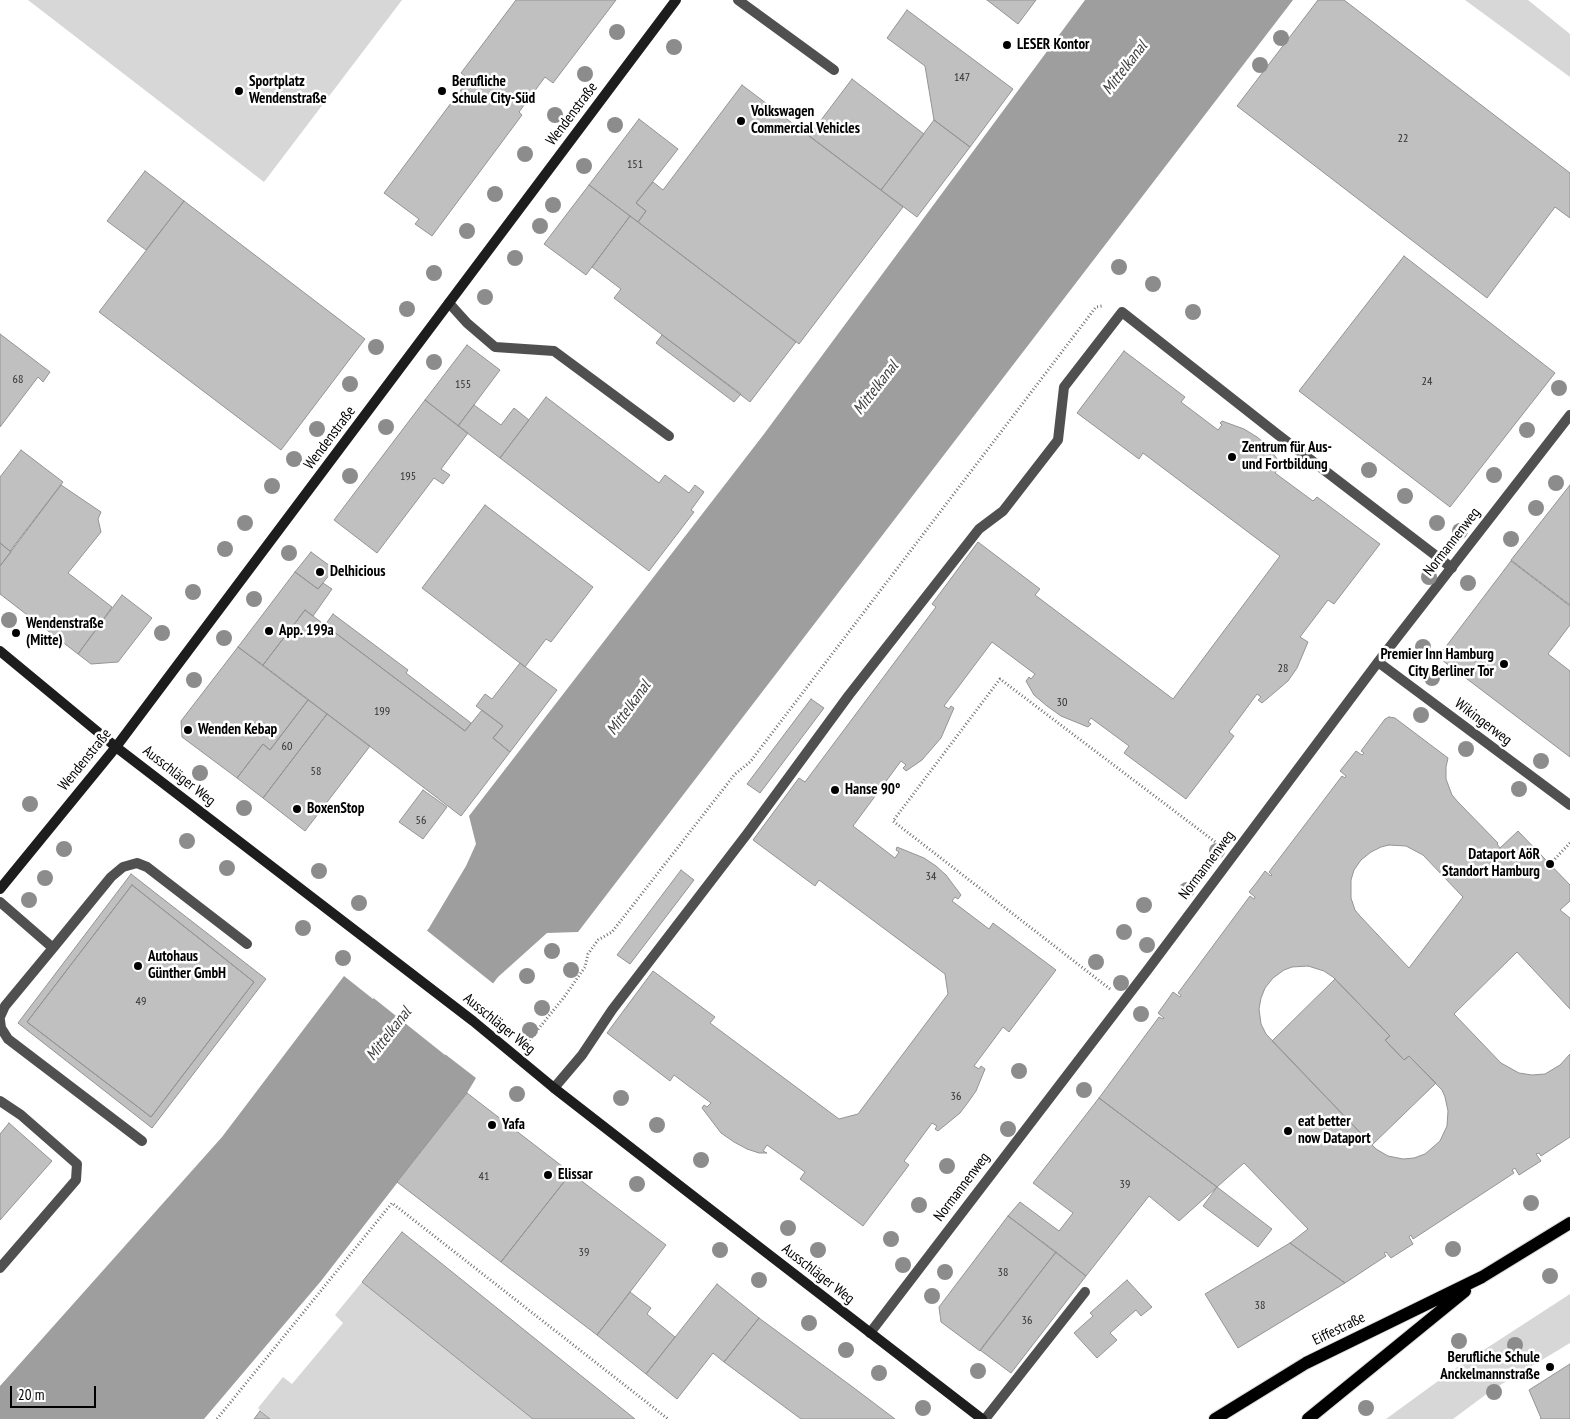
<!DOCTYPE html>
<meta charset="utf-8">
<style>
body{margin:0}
#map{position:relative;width:1570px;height:1419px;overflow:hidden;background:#fff;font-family:"PT Sans Narrow",sans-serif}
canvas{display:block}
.scale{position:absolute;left:10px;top:1386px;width:86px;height:22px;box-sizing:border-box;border:2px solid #000;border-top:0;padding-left:6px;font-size:15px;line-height:18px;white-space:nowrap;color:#000;-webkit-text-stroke:4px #fff;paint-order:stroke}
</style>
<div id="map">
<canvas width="1570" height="1419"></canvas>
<div class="scale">20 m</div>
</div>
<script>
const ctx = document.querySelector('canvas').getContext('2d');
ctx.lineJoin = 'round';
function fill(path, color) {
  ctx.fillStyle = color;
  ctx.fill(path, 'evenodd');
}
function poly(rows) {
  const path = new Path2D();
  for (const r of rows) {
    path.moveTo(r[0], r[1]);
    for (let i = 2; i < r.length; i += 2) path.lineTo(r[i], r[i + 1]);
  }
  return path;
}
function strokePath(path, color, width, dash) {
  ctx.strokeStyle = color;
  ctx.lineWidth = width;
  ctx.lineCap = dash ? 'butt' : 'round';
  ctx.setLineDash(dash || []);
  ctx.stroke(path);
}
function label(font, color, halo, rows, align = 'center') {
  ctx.font = font + ' "PT Sans Narrow",sans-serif';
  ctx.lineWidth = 5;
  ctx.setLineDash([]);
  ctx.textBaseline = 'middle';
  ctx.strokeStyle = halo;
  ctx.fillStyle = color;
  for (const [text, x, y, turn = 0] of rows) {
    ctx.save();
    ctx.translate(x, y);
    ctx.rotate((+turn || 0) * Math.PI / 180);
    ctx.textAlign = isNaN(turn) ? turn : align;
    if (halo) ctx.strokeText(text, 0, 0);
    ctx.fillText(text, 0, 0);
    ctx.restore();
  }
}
const green = poly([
 [28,0,402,0,264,182],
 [1465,0,1528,0,1570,34,1570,77],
 [362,1282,533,1419,270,1419,258,1408,283,1377,292,1384,343,1323,335,1315],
 [1570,1294,1570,1343,1492,1390,1453,1419,1386,1419,1456,1368]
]);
const water = poly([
 [1085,0,1293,0,578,932,547,933,498,977,441,1051,476,1078,467,1093,321,1281,204,1419,0,1419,0,1386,222,1137,344,976,373,999,429,928,466,866,476,844,469,816,764,434]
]);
const pier = poly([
 [425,929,495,985,444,1051,447,1053,445,1055,371,996]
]);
const building = poly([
 [516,0,616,0,553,83,545,77,519,112,522,115,432,236,415,224,419,219,384,193,469,79,461,73,516,0],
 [987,0,1036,0,1018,24,987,0],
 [1318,0,1344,0,1570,173,1570,218,1555,207,1487,298,1237,106,1318,0],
 [907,10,1013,89,970,147,934,120,925,66,887,38,907,10],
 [852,79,924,134,881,190,809,136,852,79],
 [742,85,903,207,799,344,638,222,646,211,636,203,653,182,663,190,742,85],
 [639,119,678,149,636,203,646,211,638,222,589,185,639,119],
 [934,120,970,147,917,217,881,190,934,120],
 [145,171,184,201,146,250,107,221,145,171],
 [589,185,630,216,586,275,544,244,589,185],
 [184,201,365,339,281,450,99,312,184,201],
 [630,216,796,342,750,402,614,298,621,289,592,267,630,216],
 [1404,256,1555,373,1450,507,1299,391,1404,256],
 [0,334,50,372,43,382,38,377,0,427,0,334],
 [662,335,741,394,734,402,656,343,662,335],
 [467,345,500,370,458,426,425,400,467,345],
 [1124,351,1185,397,1181,402,1218,430,1222,425,1220,423,1222,421,1244,429,1257,437,1267,445,1283,467,1281,470,1278,468,1275,473,1313,501,1317,497,1380,544,1334,604,1328,600,1300,637,1308,642,1297,668,1288,681,1262,703,1258,700,1261,697,1257,694,1229,732,1234,736,1186,799,1124,753,1129,746,1091,718,1088,722,1091,724,1088,727,1061,716,1047,706,1034,695,1026,681,1029,677,1031,679,1035,674,992,642,944,706,949,709,951,706,954,708,941,738,922,760,906,771,903,768,906,765,901,761,853,826,895,858,899,852,896,850,897,847,924,858,936,866,946,875,961,895,958,899,955,897,952,901,989,929,993,923,1056,970,1009,1032,1003,1027,974,1066,979,1069,981,1066,985,1069,976,1091,969,1101,960,1113,938,1131,935,1129,937,1126,932,1123,904,1161,909,1165,863,1226,800,1179,805,1172,767,1145,763,1151,767,1153,759,1153,747,1149,734,1142,721,1133,702,1108,704,1105,707,1107,711,1103,674,1075,670,1081,607,1033,653,971,715,1017,710,1023,839,1119,858,1114,948,994,945,974,819,880,815,886,753,840,799,778,805,782,936,607,932,604,978,542,1040,589,1035,595,1173,699,1280,556,1143,453,1139,459,1077,413,1124,351],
 [546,397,659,483,665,475,689,493,695,485,704,492,691,510,694,512,649,571,500,458,546,397],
 [425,400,468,433,441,469,450,475,443,484,434,478,377,553,334,520,425,400],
 [474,405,501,425,514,408,529,420,500,458,458,426,474,405],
 [21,450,63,482,10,551,0,543,0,477,21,450],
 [61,485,101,512,98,519,101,532,68,573,112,607,78,654,0,594,0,566,61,485],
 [1570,485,1570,605,1511,560,1570,485],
 [485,505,593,587,551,642,546,639,525,667,422,588,485,505],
 [0,543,11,552,0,566,0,543],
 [311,552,334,569,318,589,295,572,311,552],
 [1511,561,1570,606,1570,625,1548,654,1570,671,1570,757,1438,657,1511,561],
 [295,572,318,589,323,583,332,589,313,616,305,610,263,665,238,647,295,572],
 [122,595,152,618,118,662,91,664,78,654,122,595],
 [305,610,465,731,482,710,503,726,493,738,510,752,461,816,263,665,305,610],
 [333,614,408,670,406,673,471,723,465,731,325,625,333,614],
 [238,647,308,700,270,750,263,744,237,778,182,737,181,721,238,647],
 [520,663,557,690,510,752,493,738,503,726,476,706,485,694,492,699,520,663],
 [811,699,824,708,760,793,747,784,811,699],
 [308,700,327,714,263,798,237,778,263,744,270,750,308,700],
 [327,714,370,746,305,831,263,798,327,714],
 [1389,717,1395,718,1448,758,1446,767,1446,779,1452,795,1458,802,1498,843,1497,844,1500,848,1518,831,1570,885,1570,901,1560,910,1570,918,1570,1009,1517,952,1454,1014,1501,1063,1519,1073,1532,1075,1545,1074,1560,1065,1570,1054,1570,1137,1541,1156,1539,1153,1536,1154,1541,1161,1519,1175,1515,1168,1512,1170,1514,1173,1413,1239,1411,1235,1409,1237,1413,1244,1391,1258,1386,1252,1384,1253,1386,1256,1345,1283,1290,1243,1308,1229,1244,1163,1217,1187,1099,1098,1159,1017,1163,1019,1164,1018,1158,1013,1166,1002,1173,992,1180,997,1181,995,1178,993,1250,896,1254,899,1255,897,1249,892,1257,882,1265,871,1271,876,1272,875,1269,872,1342,776,1345,778,1346,776,1340,771,1356,751,1362,755,1364,753,1361,751,1385,719,1389,717],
 [1389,845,1406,846,1423,855,1463,897,1409,968,1360,916,1355,910,1351,898,1351,880,1354,870,1361,860,1371,852,1381,847,1389,845],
 [1308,966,1324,971,1333,977,1390,1036,1385,1040,1404,1060,1409,1056,1442,1090,1445,1097,1448,1111,1447,1126,1440,1141,1425,1154,1414,1158,1403,1159,1388,1156,1376,1149,1266,1034,1261,1024,1259,1009,1261,998,1265,988,1273,978,1284,970,1292,967,1308,966],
 [423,790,447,807,423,839,399,822,423,790],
 [681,870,694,880,630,964,617,955,681,870],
 [131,874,266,979,152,1128,18,1023,131,874],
 [132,885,254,982,151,1117,27,1022,132,885],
 [132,885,254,982,151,1117,27,1022,132,885],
 [1335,979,1390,1036,1385,1040,1404,1060,1409,1056,1436,1083,1372,1145,1272,1041,1335,979],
 [467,1093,571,1173,501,1262,397,1182,467,1093],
 [1099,1098,1217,1187,1179,1221,1149,1196,1086,1276,1008,1216,1020,1202,1059,1231,1073,1213,1033,1183,1099,1098],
 [9,1123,52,1161,0,1220,0,1134,9,1123],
 [571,1173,666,1245,597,1335,501,1262,571,1173],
 [1217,1187,1272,1229,1258,1247,1203,1206,1217,1187],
 [1008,1216,1056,1252,980,1351,941,1322,939,1307,1008,1216],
 [402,1232,436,1259,635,1419,533,1419,362,1282,402,1232],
 [1290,1243,1345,1283,1238,1348,1205,1294,1290,1243],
 [1056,1252,1086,1276,1011,1373,980,1350,1056,1252],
 [1127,1280,1152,1307,1141,1316,1136,1310,1110,1333,1117,1340,1097,1358,1074,1333,1093,1316,1090,1313,1127,1280],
 [717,1284,759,1318,724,1362,713,1353,677,1399,646,1374,717,1284],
 [630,1292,651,1308,647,1314,675,1337,646,1374,597,1335,630,1292],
 [759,1318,854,1388,895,1419,801,1419,724,1362,759,1318],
 [1570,1364,1570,1419,1540,1419,1541,1418,1529,1390,1570,1364],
 [260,1411,270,1419,254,1419,260,1411]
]);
const path = poly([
 [1550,864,1570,843],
 [1110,989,893,821,1000,679,1218,844],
 [527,1043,565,996,585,967,588,954,598,940,612,932,735,774,750,762,1096,307,1102,306],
 [217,1419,392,1203,668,1419]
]);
const lane = poly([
 [738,0,834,70],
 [449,303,467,323,495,347,554,351,669,436],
 [0,902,53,948,5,1006,0,1017],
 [53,948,111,877,123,867,137,863,147,867,247,944],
 [0,1020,1,1028,8,1039,142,1141],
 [554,1088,582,1055,612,1010,747,834,849,695,979,529,1003,511,1058,440,1064,387,1122,312,1277,434,1452,568],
 [0,1101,21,1115,77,1164,76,1180,0,1268],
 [985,1419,1085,1292]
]);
const street = poly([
 [1378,662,1570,805],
 [870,1333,1146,972,1378,662,1570,415]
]);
const secondary = poly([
 [0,651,116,747,473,1021,554,1088,693,1196,982,1419],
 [0,889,116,747,676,0]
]);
const primary = poly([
 [1215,1419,1306,1363,1482,1277,1570,1223],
 [1308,1419,1465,1291]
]);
const trees = [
 [617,32],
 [1281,38],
 [674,47],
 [1260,65],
 [585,74],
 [555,115],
 [615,125],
 [525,154],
 [584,166],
 [495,194],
 [553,205],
 [540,226],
 [467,231],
 [515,258],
 [1119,267],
 [434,273],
 [1153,284],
 [485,297],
 [407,309],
 [1193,312],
 [376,347],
 [434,362],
 [350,384],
 [1559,388],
 [386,427],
 [317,429],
 [1527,430],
 [294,459],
 [1369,470],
 [1494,475],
 [350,476],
 [1556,483],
 [272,486],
 [1405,496],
 [1536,508],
 [245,523],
 [1437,523],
 [1460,531],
 [1511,539],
 [225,549],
 [289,553],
 [1429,577],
 [1468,583],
 [193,592],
 [254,599],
 [9,620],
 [162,633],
 [224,638],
 [1423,647],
 [1432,678],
 [194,680],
 [1421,715],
 [1466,749],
 [1541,761],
 [200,773],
 [1519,789],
 [30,804],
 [244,808],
 [187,841],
 [64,849],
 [1217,851],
 [227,868],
 [319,871],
 [45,878],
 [1187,890],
 [29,900],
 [359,903],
 [1144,905],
 [303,928],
 [1124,932],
 [1147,945],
 [552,951],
 [343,958],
 [1096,962],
 [571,970],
 [527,976],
 [1121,983],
 [542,1008],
 [1141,1014],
 [530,1030],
 [1019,1071],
 [1084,1090],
 [517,1094],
 [621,1098],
 [657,1125],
 [1008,1129],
 [701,1160],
 [947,1166],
 [637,1184],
 [1531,1203],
 [919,1205],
 [788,1228],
 [891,1239],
 [1453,1249],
 [720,1250],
 [818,1250],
 [903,1265],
 [945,1272],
 [1550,1276],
 [759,1280],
 [932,1296],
 [809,1323],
 [1459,1341],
 [1515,1345],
 [846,1350],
 [978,1371],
 [879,1373],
 [1494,1392],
 [923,1408],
 [1366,1408]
];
const markers = [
 [1007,45,5,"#000"],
 [239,91,5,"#000"],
 [442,91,5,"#000"],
 [741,121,5,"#000"],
 [1232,457,5,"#000"],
 [320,572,5,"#000"],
 [269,631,5,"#000"],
 [16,633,5,"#000"],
 [1504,664,5,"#000"],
 [188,730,5,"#000"],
 [835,790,5,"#000"],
 [297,809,5,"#000"],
 [1550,864,5,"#000"],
 [138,966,5,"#000"],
 [492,1125,5,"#000"],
 [1288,1131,5,"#000"],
 [548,1175,5,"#000"],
 [1550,1367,5,"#000"]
];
const numberNames = [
 ["147",962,78],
 ["22",1403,139],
 ["151",635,165],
 ["68",18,380],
 ["24",1427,382],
 ["155",463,385],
 ["195",408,477],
 ["28",1283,669],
 ["30",1062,703],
 ["199",382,712],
 ["60",287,747],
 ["58",316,772],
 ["56",421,821],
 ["34",931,877],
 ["49",141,1002],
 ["36",956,1097],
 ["41",484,1177],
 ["39",1125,1185],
 ["39",584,1253],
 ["38",1003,1273],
 ["38",1260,1306],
 ["36",1027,1321]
];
const poiNames = [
 ["LESER Kontor",1017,45],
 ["Sportplatz",249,82],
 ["Wendenstraße",249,99],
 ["Berufliche",452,82],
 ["Schule City-Süd",452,99],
 ["Volkswagen",751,112],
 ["Commercial Vehicles",751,129],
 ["Zentrum für Aus-",1242,448],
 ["und Fortbildung",1242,465],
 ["Delhicious",330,572],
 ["Wendenstraße",26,624],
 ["(Mitte)",26,641],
 ["App. 199a",279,631],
 ["Premier Inn Hamburg",1494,655,"right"],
 ["City Berliner Tor",1494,672,"right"],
 ["Wenden Kebap",198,730],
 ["Hanse 90°",845,790],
 ["BoxenStop",307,809],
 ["Dataport AöR",1540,855,"right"],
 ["Standort Hamburg",1540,872,"right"],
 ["Autohaus",148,957],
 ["Günther GmbH",148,974],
 ["eat better",1298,1122],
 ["now Dataport",1298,1139],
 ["Yafa",502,1125],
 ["Elissar",558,1175],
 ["Berufliche Schule",1540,1358,"right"],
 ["Anckelmannstraße",1540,1375,"right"]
];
const streetNames = [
 ["Wendenstraße",572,114,-53],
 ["Wendenstraße",330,438,-53],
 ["Normannenweg",1452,542,-52],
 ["Wikingerweg",1483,722,37],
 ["Wendenstraße",85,760,-51],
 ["Ausschläger Weg",179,776,38],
 ["Normannenweg",1207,865,-53],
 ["Ausschläger Weg",499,1024,39],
 ["Normannenweg",962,1187,-53],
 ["Ausschläger Weg",818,1274,38],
 ["Eiffestraße",1339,1329,-26]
];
const waterNames = [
 ["Mittelkanal",1125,68,-52],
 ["Mittelkanal",876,388,-52],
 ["Mittelkanal",629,708,-54],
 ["Mittelkanal",389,1034,-52]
];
fill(green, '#d7d7d7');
fill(water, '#9e9e9e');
fill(pier, '#fff');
fill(building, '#c0c0c0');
strokePath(building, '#949494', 1);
strokePath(primary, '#dbdbdb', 14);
strokePath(path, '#727272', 3, [1, 2.5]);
strokePath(lane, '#505050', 10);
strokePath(street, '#505050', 10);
strokePath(secondary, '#1d1d1d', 10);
strokePath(primary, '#000', 12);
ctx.fillStyle = '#8c8c8c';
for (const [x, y] of trees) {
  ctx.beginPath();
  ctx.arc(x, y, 8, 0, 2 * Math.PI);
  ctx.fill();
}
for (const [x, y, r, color] of markers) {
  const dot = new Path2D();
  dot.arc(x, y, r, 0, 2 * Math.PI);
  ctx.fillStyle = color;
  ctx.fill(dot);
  strokePath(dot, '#fff', 2);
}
label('12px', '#303030', null, numberNames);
label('bold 15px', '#000', '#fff', poiNames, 'left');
label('15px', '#000', '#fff', streetNames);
label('italic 16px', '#3f3f3f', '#fff', waterNames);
</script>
